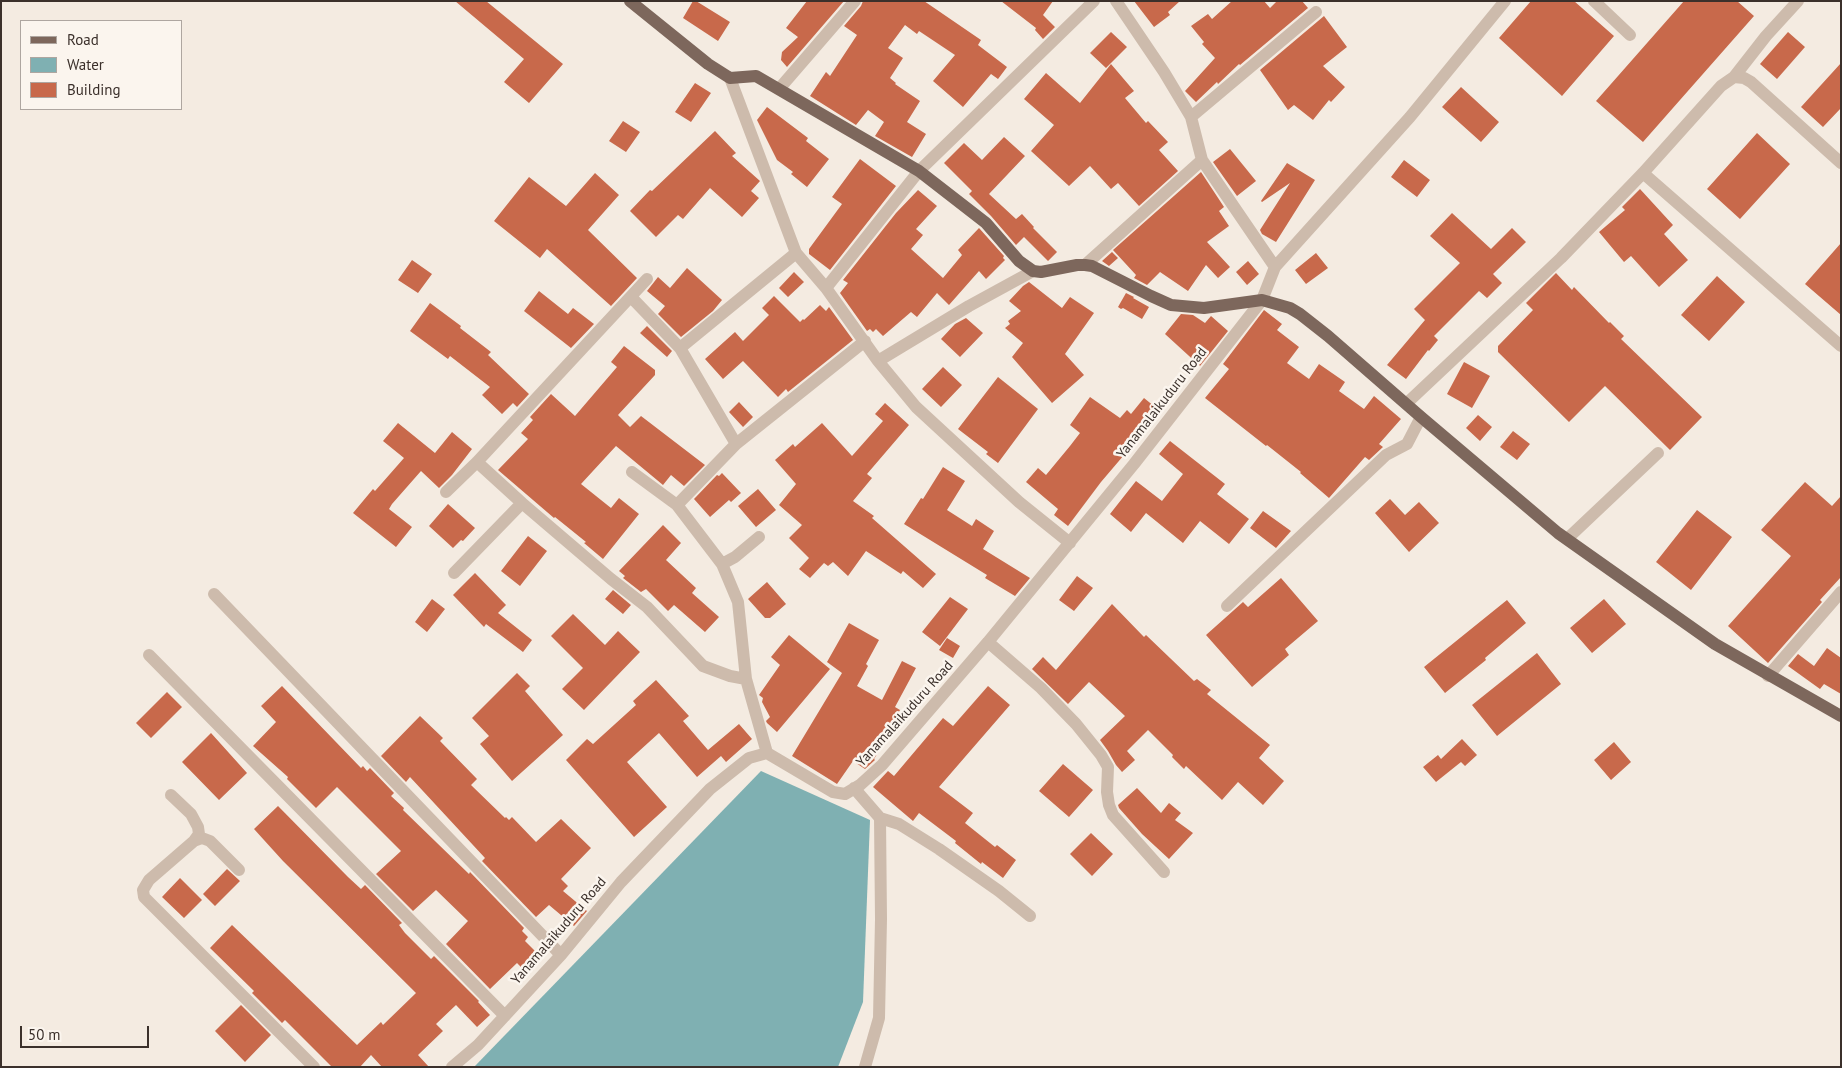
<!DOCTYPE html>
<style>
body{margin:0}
#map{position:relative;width:1842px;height:1068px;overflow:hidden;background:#f4ebe1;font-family:"PT Sans",sans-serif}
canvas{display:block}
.frame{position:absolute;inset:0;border:2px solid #3b302b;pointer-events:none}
.legend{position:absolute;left:20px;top:20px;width:162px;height:90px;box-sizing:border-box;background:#fbf5ee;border:1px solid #aea6a0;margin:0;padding:6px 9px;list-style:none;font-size:15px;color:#3b302b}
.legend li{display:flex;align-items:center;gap:10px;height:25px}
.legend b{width:25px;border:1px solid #aea6a0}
.scale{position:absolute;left:20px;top:1026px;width:129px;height:22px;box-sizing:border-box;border:2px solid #3b302b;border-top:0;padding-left:6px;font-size:15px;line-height:18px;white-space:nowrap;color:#3b302b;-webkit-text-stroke:4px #fbf5ee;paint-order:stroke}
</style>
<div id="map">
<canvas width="1842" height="1068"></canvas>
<div class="frame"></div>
<ul class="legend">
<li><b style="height:6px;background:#7d675c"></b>Road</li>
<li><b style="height:14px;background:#7fb0b2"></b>Water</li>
<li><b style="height:14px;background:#c8694b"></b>Building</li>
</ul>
<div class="scale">50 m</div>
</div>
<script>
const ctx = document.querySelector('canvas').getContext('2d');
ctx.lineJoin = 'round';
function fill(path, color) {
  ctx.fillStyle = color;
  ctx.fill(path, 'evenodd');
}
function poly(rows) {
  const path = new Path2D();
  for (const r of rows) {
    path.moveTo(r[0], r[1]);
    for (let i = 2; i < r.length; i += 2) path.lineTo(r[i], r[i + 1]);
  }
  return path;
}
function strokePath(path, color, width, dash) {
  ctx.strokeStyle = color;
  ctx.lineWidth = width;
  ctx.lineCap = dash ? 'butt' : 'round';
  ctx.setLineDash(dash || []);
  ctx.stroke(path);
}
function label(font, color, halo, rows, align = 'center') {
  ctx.font = font + ' "PT Sans",sans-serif';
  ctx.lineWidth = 5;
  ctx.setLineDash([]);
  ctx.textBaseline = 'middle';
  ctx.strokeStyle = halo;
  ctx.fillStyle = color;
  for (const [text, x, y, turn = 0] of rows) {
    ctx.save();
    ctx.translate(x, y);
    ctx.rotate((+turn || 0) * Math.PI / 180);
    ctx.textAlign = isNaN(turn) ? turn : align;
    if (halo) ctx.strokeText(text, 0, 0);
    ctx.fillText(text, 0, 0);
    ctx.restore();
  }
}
const water = poly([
 [761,771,870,820,863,1002,838,1067,474,1067]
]);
const building = poly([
 [455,1,486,1,563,64,529,103,504,82,524,59],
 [693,1,696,1,730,22,718,41,683,18],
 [807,1,844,1,787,67,781,60,782,52,798,37,786,28],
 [863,1,924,1,981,40,978,45,1007,67,998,79,991,74,963,107,933,81,955,55,919,31,917,34,905,25,888,48,903,58,890,78,896,83,895,84,920,101,907,122,926,134,912,157,875,136,884,122,868,110,856,125,810,96,826,72,830,76,857,35,844,26,861,6],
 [1001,1,1053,1,1043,15,1055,27,1043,39,1035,30,1036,28],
 [1134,1,1180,1,1168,12,1170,15,1154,27],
 [1232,1,1264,1,1270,8,1277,1,1302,1,1308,8,1240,65,1239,64,1218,84,1217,82,1196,102,1185,91,1215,58,1202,44,1204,42,1191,26,1208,14,1212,19],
 [1531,1,1574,1,1614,36,1562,96,1499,38],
 [1684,1,1737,1,1754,16,1643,142,1596,101],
 [1324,16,1347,47,1323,66,1345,87,1331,102,1329,100,1313,120,1294,105,1288,110,1260,70],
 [1111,32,1127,47,1106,68,1090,53],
 [1788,32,1805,47,1777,79,1760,64],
 [1841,63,1841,108,1823,127,1801,107],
 [1111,64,1134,91,1125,98,1146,123,1148,121,1168,142,1159,150,1178,171,1139,206,1118,183,1111,189,1090,166,1069,186,1031,151,1054,125,1024,99,1046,73,1080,103],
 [695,83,711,93,691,122,675,112],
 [1461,87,1499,122,1481,142,1442,107],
 [767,107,808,138,806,141,829,159,807,187,791,174,793,172,777,160,757,120],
 [623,121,640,132,626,152,609,141],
 [715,131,736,153,732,156,760,181,751,191,759,198,742,217,710,188,683,219,678,215,656,237,630,211,650,190,652,191],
 [1757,133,1790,164,1740,219,1707,189],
 [1004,137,1025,156,989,194,1016,219,1022,214,1034,227,1033,228,1057,252,1048,261,1024,237,1016,245,991,216,969,194,972,191,944,163,964,143,982,160],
 [1230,149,1256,181,1237,196,1213,162],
 [860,159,896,186,830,270,809,254,809,249,842,204,832,197],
 [1404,160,1430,180,1417,197,1391,177],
 [1287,163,1315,180,1276,242,1262,234,1260,230,1290,183,1262,202,1261,201],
 [1201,172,1224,207,1219,211,1229,226,1207,242,1230,267,1218,278,1206,265,1188,291,1160,272,1147,285,1134,278,1136,275,1113,250],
 [595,173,619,195,588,230,637,278,611,306,547,249,540,258,494,221,529,177,566,206],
 [1640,189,1673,225,1664,234,1688,260,1659,287,1631,256,1624,262,1599,232,1625,210,1622,207],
 [918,190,937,206,916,229,923,235,911,249,943,278,962,255,958,250,979,228,1004,256,1003,258,1005,260,986,279,979,271,949,305,937,293,917,317,911,312,883,336,876,329,873,332,870,329,867,331,840,293,848,283,843,280,896,213],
 [1452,213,1491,249,1512,228,1526,242,1493,274,1502,283,1487,298,1479,291,1434,336,1438,340,1429,351,1428,350,1406,379,1387,365,1425,320,1414,309,1460,263,1430,236],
 [1841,243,1841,315,1805,284],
 [1112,252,1118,258,1109,266,1102,261],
 [1316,253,1328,268,1306,284,1295,270],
 [412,260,432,274,418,293,398,280],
 [1248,261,1259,274,1247,285,1236,272],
 [687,268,722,300,713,311,681,337,658,314,665,306,647,291,658,277,670,288],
 [794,272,804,282,788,297,779,288],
 [1556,273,1572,290,1574,287,1609,323,1610,322,1624,336,1621,339,1702,417,1670,450,1605,386,1569,422,1498,352,1498,346,1533,310,1526,303],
 [1717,276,1745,302,1709,341,1681,315],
 [1029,282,1062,308,1070,297,1094,313,1065,354,1084,375,1052,403,1012,357,1023,343,1005,328,1010,324,1008,321,1021,311,1009,301,1023,286],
 [539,291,568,314,573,308,594,324,571,348,524,311],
 [1126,293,1134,297,1133,298,1149,307,1142,319,1123,308,1121,309,1118,307],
 [774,296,800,322,803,319,804,320,820,305,826,311,829,307,853,340,788,392,786,389,778,397,743,361,723,379,705,359,735,332,743,341,769,315,762,308],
 [430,303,461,326,460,328,491,352,488,355,529,394,517,407,513,403,502,414,482,395,490,387,450,356,448,359,410,331],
 [1264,310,1282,324,1277,330,1299,347,1287,363,1309,379,1319,364,1345,382,1339,391,1364,409,1374,396,1401,419,1379,444,1383,447,1369,460,1365,457,1329,498,1300,473,1301,472,1267,445,1266,446,1205,398,1229,369,1223,364],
 [1181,314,1193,315,1205,323,1211,316,1228,331,1200,366,1165,334],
 [966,318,983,333,960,357,941,339,955,324],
 [647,326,672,351,667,357,640,333],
 [624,346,655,370,655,375,618,415,630,427,641,416,705,465,684,486,671,475,663,485,616,446,581,484,611,508,619,498,639,514,603,559,584,543,586,542,555,517,554,518,498,470,528,439,521,433,533,420,530,417,551,394,575,416,617,367,611,362],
 [1464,362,1490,376,1472,408,1447,394],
 [943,367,962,385,941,407,922,389],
 [998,377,1038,409,998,463,986,454,988,452,958,429],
 [1090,397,1120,418,1127,410,1131,414,1144,398,1160,411,1147,428,1101,482,1068,526,1054,515,1058,509,1026,482,1038,468,1046,475,1070,446,1080,433,1070,425],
 [739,402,753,417,743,427,729,412],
 [885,403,909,425,867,474,872,478,853,501,874,516,872,518,936,574,923,588,903,571,901,574,866,551,848,576,833,562,828,566,824,563,810,578,799,569,809,558,789,538,802,525,779,505,796,484,775,460,793,444,795,447,822,423,852,456,883,421,875,414],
 [1478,415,1492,427,1480,441,1466,428],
 [398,423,435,453,452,432,472,449,452,475,439,488,421,471,392,504,389,509,412,527,396,547,353,513,373,489,375,491,404,458,383,441],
 [1513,431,1530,444,1517,460,1500,447],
 [1170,441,1225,484,1217,494,1249,519,1229,544,1200,521,1183,543,1146,513,1131,532,1110,514,1136,481,1162,501,1183,474,1159,454],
 [943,467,965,481,947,510,972,526,976,519,994,531,983,549,1030,578,1015,596,985,578,987,575,904,524,921,498,923,499],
 [722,473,741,493,731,502,729,500,710,517,694,499,717,475,719,476],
 [1805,482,1832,506,1841,496,1841,577,1820,600,1822,602,1768,663,1728,626,1791,556,1761,530],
 [758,489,776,510,756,527,738,506],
 [1390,499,1405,515,1419,502,1439,523,1409,552,1375,513],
 [448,504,475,528,463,541,461,540,453,548,429,526],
 [1697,510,1732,537,1691,590,1656,562],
 [1263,511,1291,531,1276,548,1250,528],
 [663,525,681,543,666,560,696,588,692,593,719,617,705,632,674,605,668,611,646,589,641,592,623,578,625,576,619,571],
 [528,536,547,551,520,586,501,571],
 [475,573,506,605,498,613,532,640,523,652,486,624,484,627,453,595],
 [1077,576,1093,588,1074,611,1059,600],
 [1281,578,1318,621,1285,649,1289,655,1252,687,1206,635,1243,602,1248,607],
 [767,582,786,604,770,618,765,618,748,599],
 [613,590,631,605,623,614,605,599],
 [950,597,968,609,940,646,922,632],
 [432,599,445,609,427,632,415,622],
 [1604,599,1626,624,1592,653,1570,628],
 [1507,600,1526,623,1485,658,1486,660,1445,693,1424,667],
 [1112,604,1144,637,1146,635,1194,681,1197,679,1211,690,1207,694,1270,745,1259,758,1284,781,1263,805,1238,782,1222,800,1186,766,1184,769,1172,757,1173,755,1148,730,1127,751,1135,760,1122,772,1116,765,1108,751,1100,740,1125,716,1089,682,1068,704,1032,669,1043,657,1056,670],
 [573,614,605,645,618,631,640,652,584,710,562,689,583,668,551,636],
 [849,623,879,640,866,664,868,666,857,686,882,700,902,661,916,668,895,707,900,710,878,750,879,751,874,759,875,760,865,769,853,761,837,784,792,756,842,673,827,662],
 [789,635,830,669,777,732,767,723,766,721,770,717,762,702,763,698,759,695,780,665,771,657],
 [947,638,960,646,953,658,939,650],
 [1827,648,1841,658,1841,694,1824,684,1820,689,1788,666,1798,654,1814,666],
 [1537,653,1561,684,1497,736,1472,705],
 [517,673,530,686,525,691,563,735,512,781,480,744,489,736,472,718],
 [656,680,689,716,683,721,708,750,739,724,752,739,726,762,721,756,697,777,659,733,627,762,667,807,634,837,566,760,587,739,593,744,636,705,633,701],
 [282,686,361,768,363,766,367,771,370,768,394,793,391,796,404,808,403,810,469,874,470,872,524,928,522,931,528,937,525,941,542,958,527,973,517,963,490,989,446,944,468,921,436,890,413,911,376,874,401,851,337,787,316,808,287,779,288,777,253,746,276,722,261,706],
 [988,686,1010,705,939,787,973,813,965,823,995,847,997,845,1016,860,1003,878,982,862,981,864,955,843,956,841,919,813,913,821,873,787,888,771,894,776,943,718,953,726],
 [167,692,182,707,151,738,136,723],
 [420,716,443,738,440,741,477,779,471,785,505,818,506,817,509,820,512,817,536,842,561,819,591,848,561,879,568,886,563,891,587,911,574,926,549,905,536,917,482,861,485,858,410,777,406,782,381,756],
 [211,733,247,773,219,800,182,762],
 [1462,739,1477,755,1465,766,1461,762,1436,782,1423,767,1438,755,1441,759],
 [1614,742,1631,762,1611,780,1594,760],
 [1063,764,1093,790,1069,817,1039,791],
 [1137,788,1161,813,1169,803,1181,813,1175,820,1193,833,1169,859,1142,834,1119,808,1118,805],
 [278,806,348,877,361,889,365,885,402,923,399,925,405,933,431,959,434,956,479,1001,478,1002,490,1015,477,1027,456,1005,436,1024,443,1031,418,1055,429,1067,382,1067,371,1055,360,1067,332,1067,285,1020,282,1023,252,993,254,991,210,948,232,925,357,1045,381,1022,383,1025,416,993,283,861,254,829],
 [1091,833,1113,854,1092,876,1070,854],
 [227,869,240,881,215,906,203,894],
 [180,878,202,900,184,918,162,897],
 [241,1005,271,1035,245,1062,215,1031]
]);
const minor = poly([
 [1116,1,1164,72,1191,117,1202,160,1275,267],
 [1594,1,1630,35],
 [1734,77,1766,36,1798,1],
 [730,78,796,253,826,288,878,361,969,306,1033,271],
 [779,89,855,1],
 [1191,117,1316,12],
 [1643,173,1841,346],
 [1085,265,1202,160],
 [826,288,919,171,1094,1],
 [632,298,680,348,736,444],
 [680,348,796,253],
 [878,361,916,407,1019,502,1070,543],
 [1407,403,1561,258,1643,173,1721,86,1734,77,1744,78,1751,82,1841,163],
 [477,462,522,503,611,579,647,607,703,666,730,676,746,679],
 [632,472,677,505,722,564,738,602,746,679,767,753],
 [446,492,477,462,647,279],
 [677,505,736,444,865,341],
 [1567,539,1658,453],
 [722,564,735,557,759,537],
 [454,573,522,503],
 [214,594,561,955],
 [1227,606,1386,455,1407,444,1421,417],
 [988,642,1041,688,1076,724,1101,755,1108,767,1107,792,1109,805,1113,815,1164,872],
 [149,655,505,1016],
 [1768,676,1841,592],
 [854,788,880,818,881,919,879,1018,865,1067],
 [171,795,191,814,198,827,199,834,194,841,149,880,143,890,144,897,314,1067],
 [880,818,899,824,939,849,999,891,1030,916],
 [194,841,202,838,210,841,239,870],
 [452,1067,478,1045,561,955,621,882,710,789,749,758,767,753,833,792,845,794,860,785,882,765,988,642,1134,464,1262,300,1275,267,1410,117,1505,1]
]);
const major = poly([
 [630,1,708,64,730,78,756,76,919,171,986,223,1019,261,1033,271,1041,272,1077,265,1085,265,1092,266,1151,296,1171,305,1204,308,1262,300,1290,308,1300,314,1328,336,1421,417,1558,533,1715,644,1841,716]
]);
const streetNames = [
 ["Yanamalaikuduru Road",1162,403,-52],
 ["Yanamalaikuduru Road",905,714,-48],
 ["Yanamalaikuduru Road",559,931,-49]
];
fill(water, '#7fb0b2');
fill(building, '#c8694b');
strokePath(minor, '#cdbbac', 12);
strokePath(major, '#7d675c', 12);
label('14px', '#3b302b', '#fbf5ee', streetNames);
</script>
